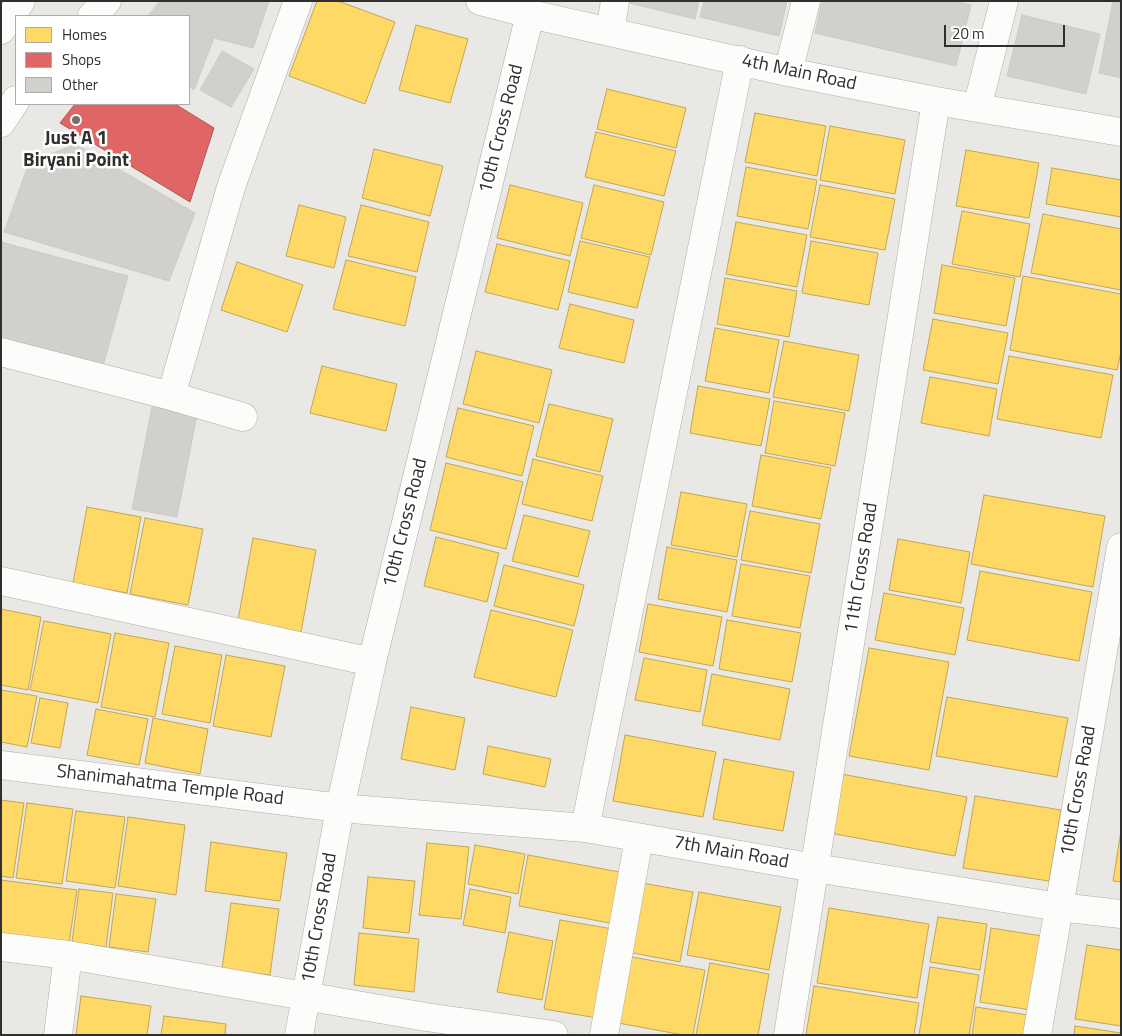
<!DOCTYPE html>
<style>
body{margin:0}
#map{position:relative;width:1122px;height:1036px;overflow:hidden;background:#eae8e4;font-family:"Titillium Web",sans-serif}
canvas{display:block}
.frame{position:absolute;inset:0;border:2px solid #312f2d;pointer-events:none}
.legend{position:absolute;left:15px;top:15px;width:175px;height:90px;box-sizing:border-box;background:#fff;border:1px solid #adacab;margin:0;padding:6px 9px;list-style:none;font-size:15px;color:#312f2d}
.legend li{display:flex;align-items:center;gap:10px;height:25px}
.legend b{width:25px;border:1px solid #adacab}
.scale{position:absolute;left:944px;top:25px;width:121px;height:22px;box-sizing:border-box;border:2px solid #312f2d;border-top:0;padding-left:6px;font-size:15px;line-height:18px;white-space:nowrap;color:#312f2d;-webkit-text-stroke:4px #fff;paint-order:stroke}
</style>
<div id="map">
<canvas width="1122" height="1036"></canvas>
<div class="frame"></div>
<ul class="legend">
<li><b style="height:14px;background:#ffd966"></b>Homes</li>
<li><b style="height:14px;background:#e06666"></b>Shops</li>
<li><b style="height:14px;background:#d1d0cc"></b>Other</li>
</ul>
<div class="scale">20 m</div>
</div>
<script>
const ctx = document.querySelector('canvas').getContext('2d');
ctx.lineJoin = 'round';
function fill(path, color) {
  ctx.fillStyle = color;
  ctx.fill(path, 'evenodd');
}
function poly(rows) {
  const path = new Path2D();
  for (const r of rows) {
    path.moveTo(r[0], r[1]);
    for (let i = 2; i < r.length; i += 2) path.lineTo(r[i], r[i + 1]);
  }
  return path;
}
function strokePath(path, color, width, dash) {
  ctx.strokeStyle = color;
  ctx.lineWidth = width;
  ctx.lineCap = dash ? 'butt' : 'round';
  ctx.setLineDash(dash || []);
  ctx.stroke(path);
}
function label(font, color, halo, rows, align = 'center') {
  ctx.font = font + ' "Titillium Web",sans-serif';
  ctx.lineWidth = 5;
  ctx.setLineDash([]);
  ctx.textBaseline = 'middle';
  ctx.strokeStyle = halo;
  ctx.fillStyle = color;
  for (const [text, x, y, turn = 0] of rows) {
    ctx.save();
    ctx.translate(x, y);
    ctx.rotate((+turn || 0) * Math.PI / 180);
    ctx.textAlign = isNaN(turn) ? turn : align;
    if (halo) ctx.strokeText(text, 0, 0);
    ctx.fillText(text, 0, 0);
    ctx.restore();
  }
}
const homes = poly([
 [317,1,338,1,395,22,365,104,289,76,317,1],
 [416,25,468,39,450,103,399,90,416,25],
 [607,89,686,108,676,148,597,129,607,89],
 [755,113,826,126,817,176,745,162,755,113],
 [830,126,905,140,895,194,820,180,830,126],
 [596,132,676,151,664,196,585,177,596,132],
 [374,149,443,166,430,216,362,198,374,149],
 [966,150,1039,163,1029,218,956,206,966,150],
 [746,167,817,180,808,229,737,216,746,167],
 [1052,168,1121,180,1121,217,1046,204,1052,168],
 [510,185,583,203,570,256,497,238,510,185],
 [594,185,664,202,651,255,581,238,594,185],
 [820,185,895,199,885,250,810,237,820,185],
 [299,205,346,217,334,268,286,256,299,205],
 [361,205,429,222,417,272,348,256,361,205],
 [962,211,1030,224,1020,277,952,264,962,211],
 [1043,214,1121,229,1121,290,1031,273,1043,214],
 [736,222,807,235,797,287,726,274,736,222],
 [580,241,650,257,637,308,568,292,580,241],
 [811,241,878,253,869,305,802,293,811,241],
 [497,244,570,261,558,310,485,292,497,244],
 [346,260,416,277,405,326,333,309,346,260],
 [237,262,303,285,287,332,221,310,237,262],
 [942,265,1015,278,1006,326,934,313,942,265],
 [1023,276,1121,294,1121,352,1117,370,1010,350,1023,276],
 [725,278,797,291,789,337,717,324,725,278],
 [570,304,634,320,624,363,559,348,570,304],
 [933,319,1008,333,998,384,923,370,933,319],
 [715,328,779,340,769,393,705,381,715,328],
 [784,341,859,355,849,411,773,397,784,341],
 [476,351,552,370,539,423,463,404,476,351],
 [1009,356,1113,375,1101,438,997,419,1009,356],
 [322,366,397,384,386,431,310,413,322,366],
 [930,377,997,389,989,436,921,423,930,377],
 [698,386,770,399,761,446,690,433,698,386],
 [774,401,845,413,835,466,765,453,774,401],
 [549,404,613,419,600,472,536,456,549,404],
 [458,408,534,426,522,476,446,457,458,408],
 [761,455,831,468,821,519,752,506,761,455],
 [533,459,603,476,592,521,522,504,533,459],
 [446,463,523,482,506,549,430,530,446,463],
 [681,492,747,504,737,557,671,545,681,492],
 [984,495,1105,516,1093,587,971,564,984,495],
 [87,507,141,517,127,593,73,583,87,507],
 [750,511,820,524,811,573,741,560,750,511],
 [524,515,590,531,578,577,512,561,524,515],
 [145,518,203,529,188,605,130,594,145,518],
 [436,537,499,553,487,602,424,586,436,537],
 [253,538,316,550,301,632,238,620,253,538],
 [898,539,970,552,961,603,889,590,898,539],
 [667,547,737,560,727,612,658,599,667,547],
 [741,564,810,576,800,628,732,616,741,564],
 [504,565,584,585,574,626,494,606,504,565],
 [980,571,1092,592,1079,661,967,640,980,571],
 [884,593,964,608,955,655,875,640,884,593],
 [648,604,722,617,713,666,639,652,648,604],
 [1,609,41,617,28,690,1,685,1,609],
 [491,610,573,630,556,697,474,677,491,610],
 [727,620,801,633,792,682,719,669,727,620],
 [44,621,111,634,98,703,30,690,44,621],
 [115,633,169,643,155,717,101,707,115,633],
 [175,646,222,655,210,723,162,714,175,646],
 [869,648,949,662,929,770,849,756,869,648],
 [226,655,285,666,271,737,213,726,226,655],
 [644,658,707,670,700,712,635,700,644,658],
 [712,674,790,689,780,740,702,725,712,674],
 [1,690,37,696,27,747,1,742,1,690],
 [947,697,1068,718,1057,777,936,756,947,697],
 [40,698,68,703,60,748,31,743,40,698],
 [411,707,465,718,455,770,401,759,411,707],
 [96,709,148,719,139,765,87,755,96,709],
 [153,718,208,729,200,774,145,763,153,718],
 [625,735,716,752,703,817,613,801,625,735],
 [488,746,551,759,545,787,483,774,488,746],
 [724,759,794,772,783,831,713,819,724,759],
 [841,774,967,797,955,856,830,833,841,774],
 [975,796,1061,810,1049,881,963,868,975,796],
 [1,800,24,803,13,878,1,876,1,800],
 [27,803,73,809,62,884,16,878,27,803],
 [76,811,125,817,115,888,66,881,76,811],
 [128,817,185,825,176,895,118,886,128,817],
 [1121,831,1121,882,1113,881,1121,831],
 [211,842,287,853,280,901,205,891,211,842],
 [427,843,469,847,461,919,419,915,427,843],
 [475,845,525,854,518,894,468,884,475,845],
 [528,855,625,873,615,924,519,906,528,855],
 [368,877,415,881,409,933,363,928,368,877],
 [1,880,77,890,69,943,1,933,1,880],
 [636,882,693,892,680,962,623,951,636,882],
 [79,889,113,893,106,947,72,942,79,889],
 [470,889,511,897,505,933,463,925,470,889],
 [699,892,781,907,769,970,687,955,699,892],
 [116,894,156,899,148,952,109,947,116,894],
 [231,903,279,909,270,975,222,969,231,903],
 [829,908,929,924,917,998,817,983,829,908],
 [938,917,987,924,980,970,930,962,938,917],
 [560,920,613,929,597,1018,544,1009,560,920],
 [991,928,1042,936,1031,1010,980,1002,991,928],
 [509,932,553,941,542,1000,497,992,509,932],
 [359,933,419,939,414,992,354,985,359,933],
 [1087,945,1121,950,1121,1026,1075,1019,1087,945],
 [626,956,705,970,693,1035,683,1035,613,1022,626,956],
 [710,963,769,974,758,1035,696,1035,710,963],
 [930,967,979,975,969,1035,919,1035,930,967],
 [814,986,919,1003,914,1035,806,1035,814,986],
 [81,996,151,1006,147,1035,76,1035,81,996],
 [976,1007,1028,1015,1025,1035,972,1035,976,1007],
 [164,1016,226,1024,225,1035,161,1035,164,1016],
 [1075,1026,1121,1033,1121,1035,1074,1035,1075,1026]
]);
const shops = poly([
 [75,104,175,104,214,128,190,202,60,123,75,104]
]);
const building = poly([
 [160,1,269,1,253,48,214,38,194,90,189,86,189,16,148,16,160,1],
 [630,1,699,1,695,19,629,3,630,1],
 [704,1,787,1,779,36,700,17,704,1],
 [822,1,956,1,971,5,956,66,815,33,822,1],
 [1113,1,1121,1,1121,78,1099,73,1113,1],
 [1022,15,1100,34,1086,94,1007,76,1022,15],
 [222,51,254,69,231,107,200,90,222,51],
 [75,144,195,213,169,281,4,232,29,163,75,144],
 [1,242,128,276,103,366,1,338,1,242],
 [152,407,197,415,177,517,132,509,152,407]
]);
const street = poly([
 [480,1,530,14,788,72,936,101,1121,132],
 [610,32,615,1],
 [788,72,806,1],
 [977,108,1004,1],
 [1,352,171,396,231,187,298,1],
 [171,396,243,417],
 [1,581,372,662],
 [1,765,340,808,585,828,815,868,1059,907,1121,914],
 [585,828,740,60],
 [1,947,68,955,426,1017,554,1035],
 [58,1035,68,955],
 [299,1035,340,808,372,662,530,14],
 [604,1035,639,838],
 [788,1035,936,101],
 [1037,1035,1121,547]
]);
const primary = poly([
 [92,16,107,1],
 [1,30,21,1],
 [1,123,16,100]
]);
const markers = [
 [76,120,5,"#72706d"]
];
const streetNames = [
 ["4th Main Road",799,73,12],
 ["10th Cross Road",502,129,-76],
 ["10th Cross Road",406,523,-76],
 ["11th Cross Road",862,568,-81],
 ["Shanimahatma Temple Road",170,786,7],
 ["10th Cross Road",1079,791,-80],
 ["7th Main Road",731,853,10],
 ["10th Cross Road",320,918,-80]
];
const poiNames = [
 ["Just A 1",76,139],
 ["Biryani Point",76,161]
];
fill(homes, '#ffd966');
strokePath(homes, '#c1a655', 1);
fill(shops, '#e06666');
strokePath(shops, '#ac5655', 1);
fill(building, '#d1d0cc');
strokePath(building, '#cbcac6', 1);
strokePath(street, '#aeaca9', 29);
strokePath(primary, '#aeaca9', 29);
strokePath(street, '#fcfcfb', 28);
strokePath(primary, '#fcfcfb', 28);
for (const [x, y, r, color] of markers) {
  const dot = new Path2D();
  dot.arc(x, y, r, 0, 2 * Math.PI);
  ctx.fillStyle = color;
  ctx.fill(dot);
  strokePath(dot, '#fff', 2);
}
label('19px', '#312f2d', '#fff', streetNames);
label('bold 19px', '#312f2d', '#fff', poiNames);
</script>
